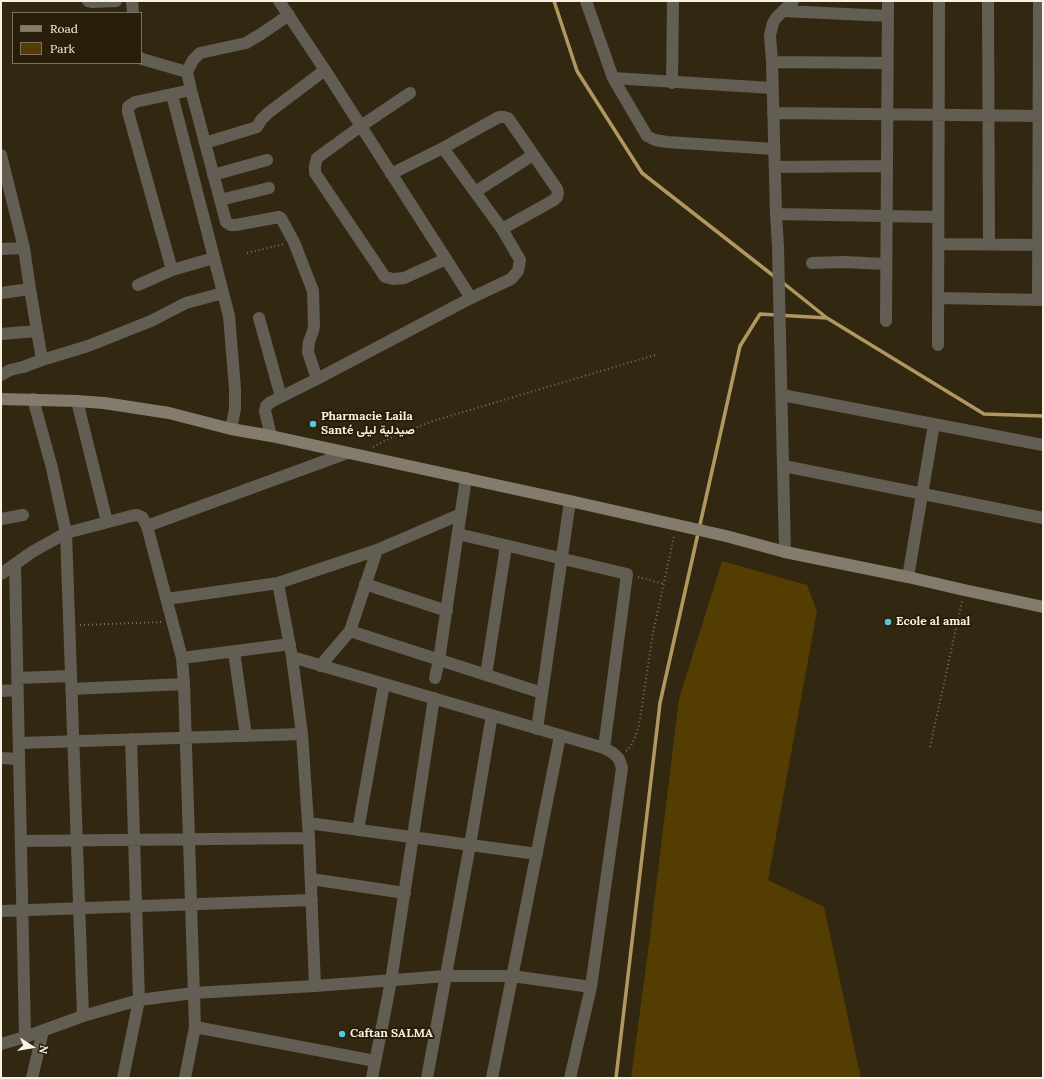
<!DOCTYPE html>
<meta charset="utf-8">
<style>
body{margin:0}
#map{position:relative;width:1044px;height:1079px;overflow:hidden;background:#322812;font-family:Lora,serif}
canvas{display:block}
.frame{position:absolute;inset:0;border:2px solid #f8f1e4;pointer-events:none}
.legend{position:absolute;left:12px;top:12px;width:130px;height:52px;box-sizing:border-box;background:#281e09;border:1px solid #7b7261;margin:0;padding:5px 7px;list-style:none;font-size:12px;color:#f8f1e4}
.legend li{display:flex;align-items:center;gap:8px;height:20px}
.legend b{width:20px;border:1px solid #7b7261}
.north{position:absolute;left:12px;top:1027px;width:40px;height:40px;-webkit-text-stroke:3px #281e09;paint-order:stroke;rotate:102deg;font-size:11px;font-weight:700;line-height:16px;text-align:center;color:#f8f1e4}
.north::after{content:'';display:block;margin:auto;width:14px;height:18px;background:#f8f1e4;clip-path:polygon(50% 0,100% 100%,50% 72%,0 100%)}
</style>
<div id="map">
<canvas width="1044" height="1079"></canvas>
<div class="frame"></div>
<ul class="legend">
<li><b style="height:5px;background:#837b6b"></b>Road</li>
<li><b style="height:11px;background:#543d00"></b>Park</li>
</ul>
<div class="north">N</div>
</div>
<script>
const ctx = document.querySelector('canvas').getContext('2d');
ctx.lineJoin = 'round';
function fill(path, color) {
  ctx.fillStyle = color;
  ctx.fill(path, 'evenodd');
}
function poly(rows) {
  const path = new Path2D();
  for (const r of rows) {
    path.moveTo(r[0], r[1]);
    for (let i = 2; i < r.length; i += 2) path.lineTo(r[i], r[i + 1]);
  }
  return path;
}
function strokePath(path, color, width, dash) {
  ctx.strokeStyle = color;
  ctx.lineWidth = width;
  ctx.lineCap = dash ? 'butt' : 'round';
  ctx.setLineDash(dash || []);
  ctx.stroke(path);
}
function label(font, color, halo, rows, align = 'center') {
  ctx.font = font + ' Lora,Vazirmatn,serif';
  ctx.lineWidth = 4;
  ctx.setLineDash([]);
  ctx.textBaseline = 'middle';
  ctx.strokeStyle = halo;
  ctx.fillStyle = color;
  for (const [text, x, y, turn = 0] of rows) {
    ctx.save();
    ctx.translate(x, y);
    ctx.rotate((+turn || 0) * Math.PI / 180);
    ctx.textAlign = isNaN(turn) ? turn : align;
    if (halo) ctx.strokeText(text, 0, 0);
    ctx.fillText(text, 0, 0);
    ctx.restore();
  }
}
const green = poly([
 [722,561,807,585,817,611,768,880,824,907,861,1078,631,1078,649,944,679,699]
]);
const stream = poly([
 [554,1,577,71,642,173,775,277],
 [782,282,827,318,984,414,1043,416],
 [616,1078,660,703,740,346,760,314,827,318]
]);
const path = poly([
 [247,253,284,244],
 [373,447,396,435,433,421,655,355],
 [638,577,664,584],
 [80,625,162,622],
 [930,747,962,601],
 [626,751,631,746,635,737,639,725,653,633,674,536]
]);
const street = poly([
 [88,1,93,2,116,1],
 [132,1,133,13],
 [279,1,325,70,471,298],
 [586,1,613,78,647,136,655,140,667,142,774,149],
 [988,1,989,244],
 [783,11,888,16],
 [289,15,261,34,246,43,200,53,193,60,187,72,191,90,226,222,231,225,236,225,279,217,281,218,294,242,313,291,314,326,313,331,309,342,308,352,317,379],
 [141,58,142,59,187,72],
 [772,62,888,63],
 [613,78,772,88],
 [672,83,673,1],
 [410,93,361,126,317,158,315,166,315,173,385,277,393,279,404,278,446,259],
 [172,95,229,316,235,389,235,409,231,429],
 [773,113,1043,116],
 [205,143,257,127,261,120,268,113,325,70],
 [1,155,24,248,30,289,42,360,23,367,10,370,1,375],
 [775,167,887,166],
 [391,174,443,148,499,117,504,117,508,118,557,189,558,193,557,197,554,200,502,229],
 [213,175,267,160],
 [475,192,533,155],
 [220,200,269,188],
 [776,214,938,217],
 [938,244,1043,245],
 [1,249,24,248],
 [812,263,843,262,886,264],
 [172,270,128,112,128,107,135,102,191,90],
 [138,285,172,270,214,258],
 [1,293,30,289],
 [938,298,1043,300],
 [1038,300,1039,1],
 [259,318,281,397],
 [886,321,888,1],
 [1,334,37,331],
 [938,345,939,1],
 [42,360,88,346,151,321,186,303,223,293],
 [782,395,1043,445],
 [33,399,52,468,66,533,83,1016],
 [77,401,107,522],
 [271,436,265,411,266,406,271,402,317,379,471,298,511,279,518,271,520,260,502,229,443,148],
 [784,466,1043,518],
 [1,519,23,515],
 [147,526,347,453],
 [458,534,627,574,604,748],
 [785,552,780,336,778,247,776,214,772,62,770,35,773,23,776,18,793,1],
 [15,565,25,1037],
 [1,574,32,552,66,533,131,516,137,515,142,517,147,526,182,658,184,684,195,1027,185,1078],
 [908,577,934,424],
 [278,583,292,657,302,734,309,838,315,986],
 [365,584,447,611],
 [167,599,278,583,377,550,461,514],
 [350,631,542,693],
 [234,652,246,736],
 [292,657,604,748,613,753,619,759,622,768,591,987,570,1078],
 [182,658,290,644],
 [320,666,350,631,377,550],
 [486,675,506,546],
 [17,678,71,676],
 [435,678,439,660,466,478],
 [71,689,184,684],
 [1,691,17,690],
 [537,729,570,501],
 [19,743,302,734],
 [1,758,19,759],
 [308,823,537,854],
 [358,830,384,684],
 [21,841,309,838],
 [311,879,405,893],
 [1,911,312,900],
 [195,1027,375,1061],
 [1,1044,25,1037,83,1016,139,1000,193,993,315,986,446,976,512,976,591,987],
 [32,1078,43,1031],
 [123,1078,139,1000,131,739],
 [372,1078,391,981,434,698],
 [427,1078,470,845,492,715],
 [492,1078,560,736]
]);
const secondary = poly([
 [1,399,77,401,104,403,169,413,231,429,271,436,570,501,726,536,785,552,908,577,964,590,1043,607]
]);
const markers = [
 [313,424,4,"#53cadc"],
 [888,622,4,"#53cadc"],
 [342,1034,4,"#53cadc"]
];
const poiNames = [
 ["Pharmacie Laila",321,417],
 ["Santé صيدلية ليلى",321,431],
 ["Ecole al amal",896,622],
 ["Caftan SALMA",350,1034]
];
fill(green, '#543d00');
strokePath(stream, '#b1985f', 3.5);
strokePath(path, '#7b725f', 2, [1, 3]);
strokePath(street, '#635e54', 12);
strokePath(secondary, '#837b6b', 12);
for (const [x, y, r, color] of markers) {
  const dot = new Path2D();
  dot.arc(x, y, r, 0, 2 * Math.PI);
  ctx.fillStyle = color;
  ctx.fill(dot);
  strokePath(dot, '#281e09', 1.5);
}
label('bold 12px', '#f8f1e4', '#281e09', poiNames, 'left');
</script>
